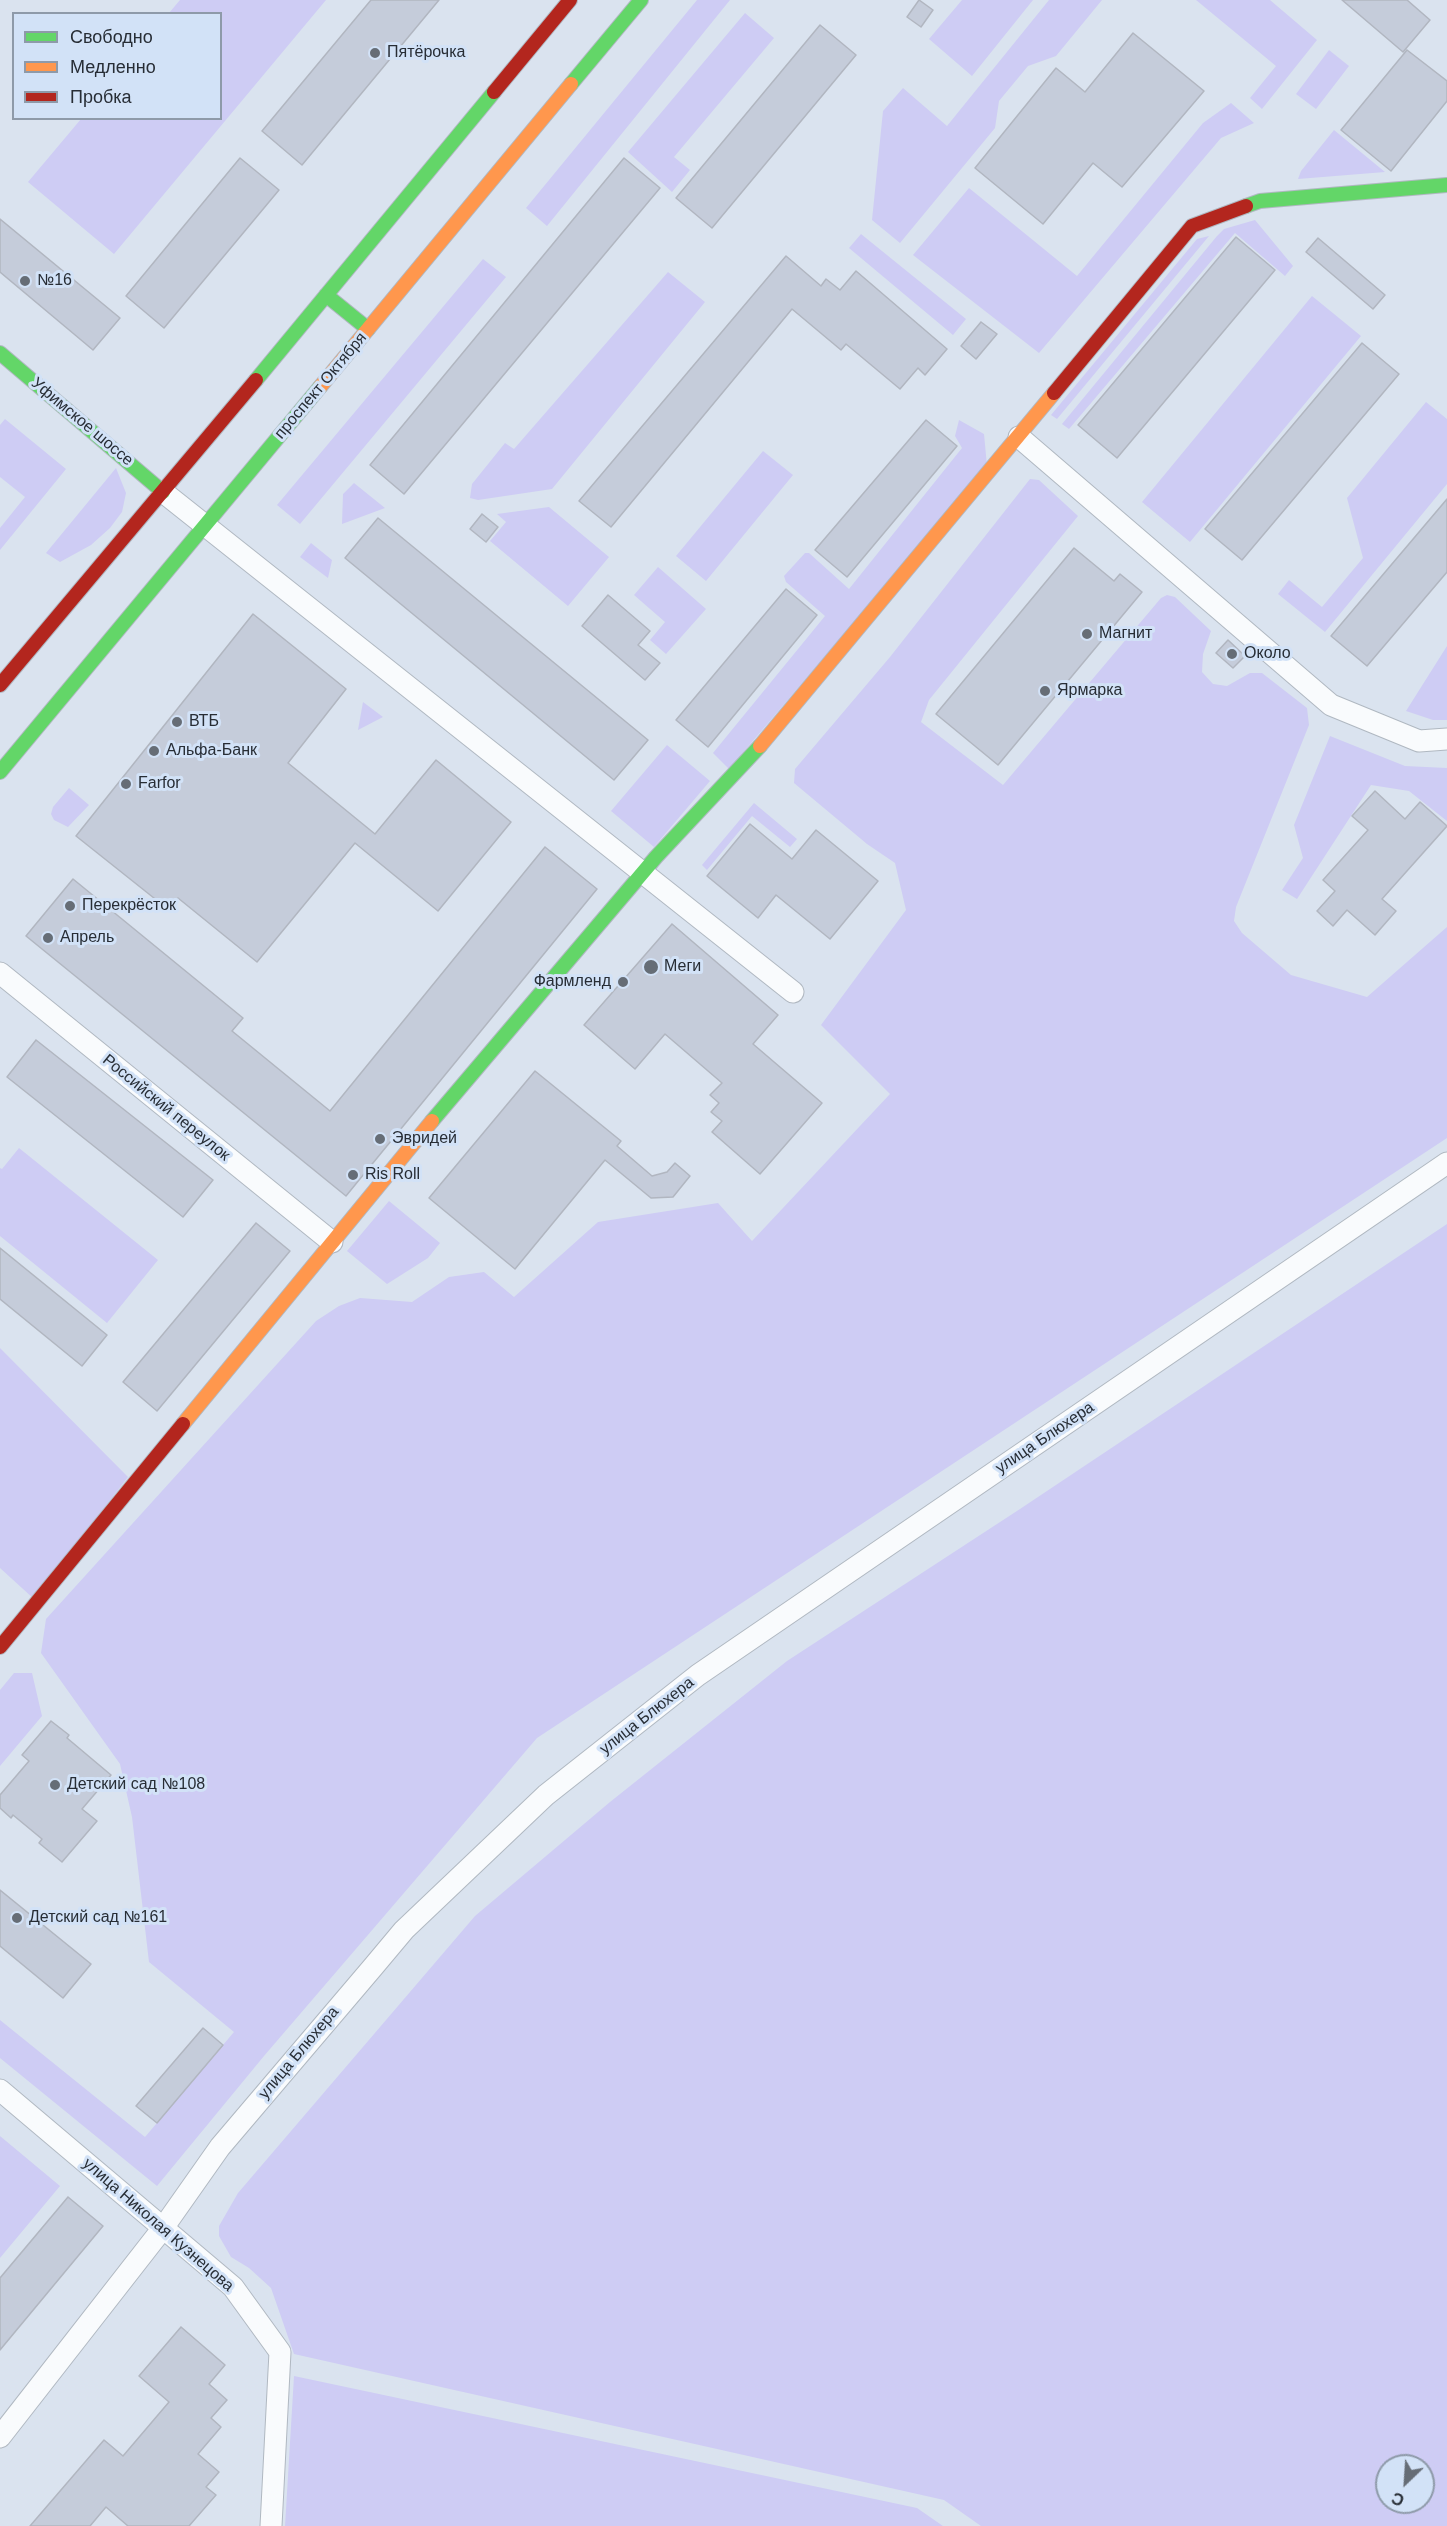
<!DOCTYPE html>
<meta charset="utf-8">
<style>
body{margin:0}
#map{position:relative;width:1447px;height:2526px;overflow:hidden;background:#dae3ef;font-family:Helvetica,sans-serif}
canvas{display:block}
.legend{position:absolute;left:12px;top:12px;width:210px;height:108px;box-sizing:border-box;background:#d2e2f7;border:2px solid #8e9aa9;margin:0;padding:8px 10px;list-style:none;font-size:18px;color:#272d35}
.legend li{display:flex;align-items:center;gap:12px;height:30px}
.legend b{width:30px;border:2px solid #8e9aa9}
.north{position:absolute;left:1375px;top:2454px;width:60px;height:60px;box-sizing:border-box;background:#d2e2f7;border:2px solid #8e9aa9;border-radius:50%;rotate:205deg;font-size:16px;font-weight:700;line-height:24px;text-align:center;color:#272d35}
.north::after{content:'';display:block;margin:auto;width:21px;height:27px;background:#666d76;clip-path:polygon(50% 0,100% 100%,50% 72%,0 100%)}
</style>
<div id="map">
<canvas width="1447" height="2526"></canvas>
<ul class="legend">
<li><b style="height:8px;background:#63d668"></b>Свободно</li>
<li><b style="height:8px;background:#ff974d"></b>Медленно</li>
<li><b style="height:8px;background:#b3261e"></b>Пробка</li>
</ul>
<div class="north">С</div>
</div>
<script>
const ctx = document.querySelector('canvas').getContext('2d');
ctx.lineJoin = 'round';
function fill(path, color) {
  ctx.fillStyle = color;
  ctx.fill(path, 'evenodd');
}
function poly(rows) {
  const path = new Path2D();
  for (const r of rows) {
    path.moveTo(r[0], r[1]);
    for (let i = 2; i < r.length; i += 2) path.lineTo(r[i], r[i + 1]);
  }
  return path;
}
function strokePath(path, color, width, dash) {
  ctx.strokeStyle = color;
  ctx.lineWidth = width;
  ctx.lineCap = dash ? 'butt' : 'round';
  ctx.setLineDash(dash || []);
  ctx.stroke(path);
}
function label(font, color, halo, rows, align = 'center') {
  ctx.font = font + ' Helvetica,sans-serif';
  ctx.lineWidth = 6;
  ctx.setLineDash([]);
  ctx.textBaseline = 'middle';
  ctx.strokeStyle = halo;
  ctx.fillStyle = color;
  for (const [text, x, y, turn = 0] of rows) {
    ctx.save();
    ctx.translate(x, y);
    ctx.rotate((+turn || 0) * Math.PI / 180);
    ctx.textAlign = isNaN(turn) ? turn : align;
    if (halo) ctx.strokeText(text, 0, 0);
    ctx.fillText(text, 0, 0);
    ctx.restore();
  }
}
const green = poly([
 [180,0,326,0,114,254,28,182,81,119,220,118,220,14,169,13],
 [697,0,730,0,547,226,526,208],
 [962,0,1033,0,972,76,929,39],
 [1049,0,1102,0,1056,56,1028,66,999,101,995,128,900,243,872,220,883,111,903,88,947,126],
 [1196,0,1270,0,1317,40,1262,109,1250,98,1276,66],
 [745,13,774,38,674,157,690,170,672,192,628,152],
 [1329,50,1349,66,1316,109,1296,94],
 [1231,103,1254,123,1221,138,1039,353,913,255,969,188,1077,276,1203,123],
 [1334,130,1385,172,1298,179,1301,171],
 [1255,220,1293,266,1285,276,1235,233,1069,429,1062,424,1217,236,1224,229],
 [861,234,966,319,953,335,849,248],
 [1209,236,1057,419,1051,415,1197,239],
 [483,259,506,277,300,524,277,505],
 [668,272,705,302,552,489,478,500,470,498,472,484,505,443,514,449],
 [1312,296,1361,336,1190,542,1142,502],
 [1426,402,1447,419,1447,484,1325,632,1278,594,1289,580,1322,607,1363,558,1347,498],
 [5,419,66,469,0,550,0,528,25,497,0,477,0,425],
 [959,420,984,434,987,466,729,769,713,753,825,616,786,582,784,576,805,553,809,553,849,589,962,448,955,436],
 [763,451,793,475,706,581,676,556],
 [116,468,126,493,122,512,110,528,91,545,60,562,46,553],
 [1030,479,1039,480,1078,516,929,700,921,722,1003,785,1161,598,1167,595,1175,597,1211,631,1203,654,1202,672,1213,684,1227,686,1250,673,1262,673,1307,708,1309,725,1236,907,1234,921,1242,933,1291,975,1367,997,1447,927,1447,1138,537,1738,264,2056,157,2186,0,2058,0,2020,145,2137,234,2032,149,1962,132,1817,120,1764,41,1653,46,1619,316,1321,339,1306,360,1298,412,1302,449,1277,484,1272,514,1297,598,1222,718,1203,752,1241,890,1094,821,1025,906,910,895,863,867,844,794,783,795,769,890,657],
 [354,483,385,508,342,524,343,494],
 [549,507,609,557,568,606,490,541,506,522,497,514],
 [311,543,332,560,328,578,300,557],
 [658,567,706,609,666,654,650,640,665,622,634,595],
 [1447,646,1447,720,1433,720,1406,711],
 [363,702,383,717,358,730],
 [1330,736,1405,766,1447,768,1447,821,1409,791,1371,785,1297,899,1282,890,1303,858,1294,825],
 [667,745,710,781,654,847,611,811],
 [69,788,89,805,68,827,54,820,51,814,53,807],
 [754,803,797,839,790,847,752,816,707,870,702,865],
 [19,1148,158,1260,107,1323,0,1236,0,1168,2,1169],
 [389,1201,440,1243,428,1258,387,1284,347,1251],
 [1447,1224,1447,2526,981,2526,944,2500,294,2354,271,2288,249,2268,231,2257,219,2236,219,2226,238,2193,475,1916,610,1802,787,1661,1020,1509],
 [1387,2466,1423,2466,1423,2502,1387,2502],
 [0,1348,128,1477,34,1599,0,1568],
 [14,1673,32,1673,42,1716,0,1766,0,1690],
 [0,2136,60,2186,0,2258],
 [294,2376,917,2508,943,2526,285,2526]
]);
const building = poly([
 [371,0,439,0,302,165,262,131,371,0],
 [919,0,933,10,921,27,907,17,919,0],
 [1342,0,1407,0,1430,20,1403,52,1342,0],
 [820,25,856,55,712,228,676,198,820,25],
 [1133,33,1204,91,1122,187,1093,163,1043,224,975,168,1056,68,1085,92,1133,33],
 [1407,50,1447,81,1447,101,1391,171,1341,130,1407,50],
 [240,158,279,190,164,328,126,296,240,158],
 [624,158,660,188,404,494,370,465,624,158],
 [0,219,120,318,93,350,0,272,0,219],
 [1236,237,1275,270,1117,458,1078,425,1236,237],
 [1318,238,1385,295,1373,309,1306,252,1318,238],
 [786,256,821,286,826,279,840,290,856,271,947,349,925,375,918,368,900,389,846,344,841,350,792,309,611,527,579,501,786,256],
 [981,322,997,334,976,359,961,346,981,322],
 [1362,343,1399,374,1242,560,1205,529,1362,343],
 [926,420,957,446,847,577,815,550,926,420],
 [1447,499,1447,572,1367,666,1331,636,1447,499],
 [482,514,498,527,486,542,470,529,482,514],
 [378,518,648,740,614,780,345,558,378,518],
 [1074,548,1114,581,1120,574,1142,592,998,765,936,714,1074,548],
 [786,589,817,615,708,747,676,720,786,589],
 [608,595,650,631,638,645,660,663,645,680,582,626,608,595],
 [253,614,346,689,288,763,375,834,436,760,511,822,438,911,355,843,257,962,178,898,169,910,76,836,253,614],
 [1228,640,1245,656,1233,668,1216,653,1228,640],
 [1375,791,1405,819,1420,802,1447,826,1382,899,1396,911,1375,935,1347,910,1333,926,1317,911,1335,891,1323,880,1368,830,1352,816,1375,791],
 [750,824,792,859,816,830,878,881,830,939,776,895,758,918,707,876,750,824],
 [545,847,597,889,346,1196,26,936,73,879,243,1018,232,1031,330,1111,545,847],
 [672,924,778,1015,753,1044,822,1103,760,1174,712,1132,722,1121,711,1112,719,1103,710,1095,722,1083,665,1034,635,1069,584,1025,672,924],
 [36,1040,213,1180,183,1217,7,1077,36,1040],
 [535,1071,621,1141,617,1146,652,1176,667,1172,675,1163,690,1176,673,1197,651,1198,605,1160,515,1269,429,1198,535,1071],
 [256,1223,290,1251,157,1411,123,1382,256,1223],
 [0,1248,107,1335,82,1366,0,1299,0,1248],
 [51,1721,69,1735,67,1738,111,1775,82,1809,97,1821,62,1862,39,1843,42,1839,13,1815,11,1818,0,1808,0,1795,29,1761,22,1755,51,1721],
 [0,1890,91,1964,63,1998,0,1946,0,1890],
 [203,2028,223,2045,157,2123,136,2106,203,2028],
 [68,2197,103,2226,0,2350,0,2278,68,2197],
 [181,2327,225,2365,209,2384,227,2400,211,2418,221,2427,198,2454,219,2472,206,2487,216,2495,189,2526,128,2526,106,2507,90,2526,30,2526,104,2440,123,2456,169,2402,139,2376,181,2327]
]);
const street = poly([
 [1019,437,1331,705,1419,741,1447,739],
 [163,492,793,992],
 [0,973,332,1242],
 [0,2090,233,2287,280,2352,271,2526],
 [0,2437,163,2228,220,2147,373,1967,404,1930,546,1795,698,1675,1447,1163]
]);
const fast = poly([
 [571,84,641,0],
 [1246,206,1260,201,1447,185],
 [326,295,368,329],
 [0,353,163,492],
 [256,380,494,92],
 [0,772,320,387],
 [432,1121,656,857,760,746]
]);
const slow = poly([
 [320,387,571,84],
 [760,746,1054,393],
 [183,1424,432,1121]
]);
const jam = poly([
 [494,92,570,0],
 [1054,393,1192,226,1246,206],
 [0,685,256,380],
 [0,1647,183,1424]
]);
const markers = [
 [375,53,6,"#666d76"],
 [25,281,6,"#666d76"],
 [1087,634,6,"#666d76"],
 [1232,654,6,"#666d76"],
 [1045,691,6,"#666d76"],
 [177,722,6,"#666d76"],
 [154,751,6,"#666d76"],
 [126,784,6,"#666d76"],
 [70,906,6,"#666d76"],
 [48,938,6,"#666d76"],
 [651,967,8,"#666d76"],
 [623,982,6,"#666d76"],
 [380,1139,6,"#666d76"],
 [353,1175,6,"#666d76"],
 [55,1785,6,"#666d76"],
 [17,1918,6,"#666d76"]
];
const poiNames = [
 ["Пятёрочка",387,53],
 ["№16",37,281],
 ["Магнит",1099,634],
 ["Около",1244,654],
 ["Ярмарка",1057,691],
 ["ВТБ",189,722],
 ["Альфа-Банк",166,751],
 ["Farfor",138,784],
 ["Перекрёсток",82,906],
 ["Апрель",60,938],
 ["Меги",664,967],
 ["Фармленд",611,982,"right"],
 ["Эвридей",392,1139],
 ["Ris Roll",365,1175],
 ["Детский сад №108",67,1785],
 ["Детский сад №161",29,1918]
];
const streetNames = [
 ["проспект Октября",321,386,-50],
 ["Уфимское шоссе",82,422,40],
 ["Российский переулок",166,1108,39],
 ["улица Блюхера",1045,1438,-34],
 ["улица Блюхера",647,1716,-38],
 ["улица Блюхера",299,2053,-50],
 ["улица Николая Кузнецова",158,2225,41]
];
fill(green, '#ceccf4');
fill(building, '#c5ccda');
strokePath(building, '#b1b6c0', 1.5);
strokePath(street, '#b0b8c1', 23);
strokePath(fast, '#b0b8c1', 16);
strokePath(slow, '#b0b8c1', 16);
strokePath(jam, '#b0b8c1', 16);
strokePath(street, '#f9fbfd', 21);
strokePath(fast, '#63d668', 14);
strokePath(slow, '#ff974d', 14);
strokePath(jam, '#b3261e', 14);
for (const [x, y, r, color] of markers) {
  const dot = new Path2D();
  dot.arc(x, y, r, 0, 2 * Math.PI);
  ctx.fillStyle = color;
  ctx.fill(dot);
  strokePath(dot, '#d2e2f7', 2);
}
label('16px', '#272d35', '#d2e2f7', poiNames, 'left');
label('16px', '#272d35', '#d2e2f7', streetNames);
</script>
